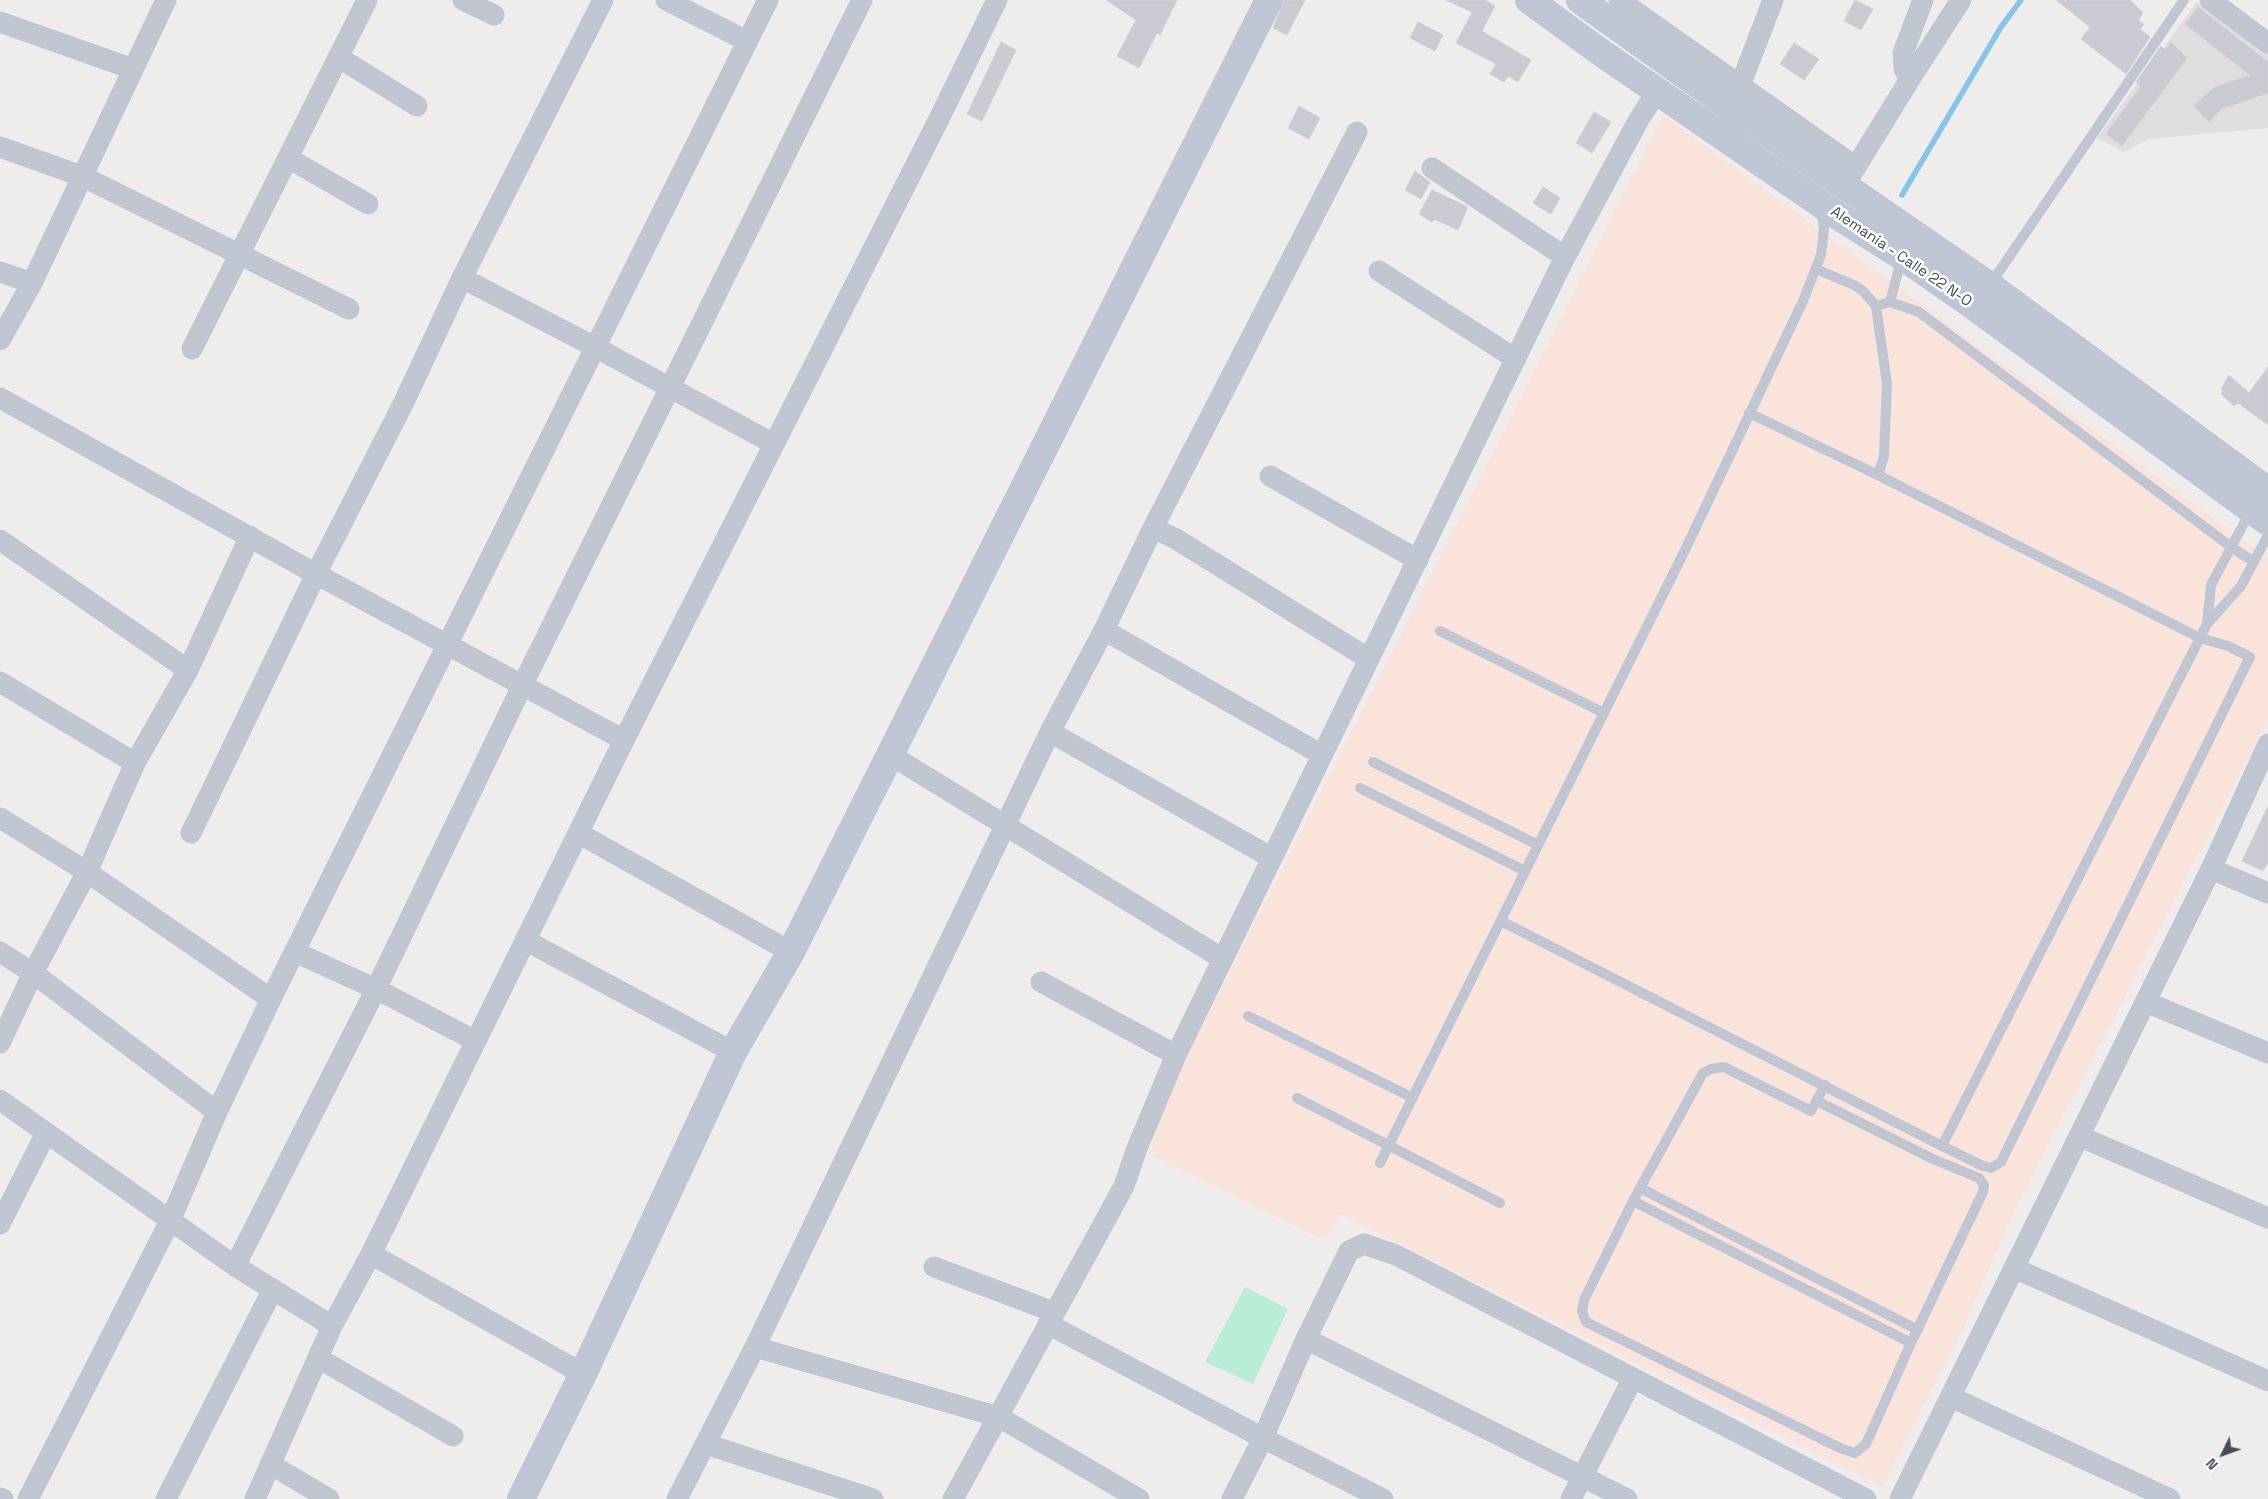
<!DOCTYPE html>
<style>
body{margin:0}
#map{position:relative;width:2268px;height:1499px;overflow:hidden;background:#efecec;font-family:"Space Grotesk",sans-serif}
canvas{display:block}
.north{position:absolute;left:2198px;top:1429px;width:50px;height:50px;-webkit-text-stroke:4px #fff;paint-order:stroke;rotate:228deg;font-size:14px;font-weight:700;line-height:20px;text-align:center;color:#454c59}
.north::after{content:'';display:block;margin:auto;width:18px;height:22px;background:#454c59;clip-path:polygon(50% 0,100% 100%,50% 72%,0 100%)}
</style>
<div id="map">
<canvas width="2268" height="1499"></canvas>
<div class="north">N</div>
</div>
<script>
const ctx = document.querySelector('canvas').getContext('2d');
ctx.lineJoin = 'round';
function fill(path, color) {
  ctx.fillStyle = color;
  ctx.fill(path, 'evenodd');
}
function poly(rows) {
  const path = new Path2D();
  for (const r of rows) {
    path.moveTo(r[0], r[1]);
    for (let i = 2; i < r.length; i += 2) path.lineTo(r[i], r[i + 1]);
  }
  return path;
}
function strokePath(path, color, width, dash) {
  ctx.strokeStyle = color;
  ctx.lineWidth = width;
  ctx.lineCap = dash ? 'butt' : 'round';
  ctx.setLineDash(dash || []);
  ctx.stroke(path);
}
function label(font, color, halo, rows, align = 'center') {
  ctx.font = font + ' "Space Grotesk",sans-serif';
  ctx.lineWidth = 5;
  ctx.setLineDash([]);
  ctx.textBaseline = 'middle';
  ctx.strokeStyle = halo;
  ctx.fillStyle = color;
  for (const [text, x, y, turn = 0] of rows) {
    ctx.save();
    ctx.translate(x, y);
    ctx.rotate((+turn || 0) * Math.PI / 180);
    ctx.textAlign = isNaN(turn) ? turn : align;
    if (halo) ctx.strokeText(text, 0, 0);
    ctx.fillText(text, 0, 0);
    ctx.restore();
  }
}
const education = poly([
 [2197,2,2268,51,2268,128,2148,139,2124,152,2097,138]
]);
const medical = poly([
 [1663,115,2268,558,2268,719,2015,1210,1964,1326,1883,1486,1340,1214,1325,1241,1150,1155,1159,1119,1175,1081]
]);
const green = poly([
 [1245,1287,1288,1309,1253,1384,1205,1362]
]);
const stream = poly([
 [1902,195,2001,27,2021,0]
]);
const building = poly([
 [1106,0,1177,0,1160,35,1157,33,1139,68,1117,56,1136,20,1106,0],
 [1284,0,1305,0,1287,35,1273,28,1284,0],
 [1446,0,1485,0,1495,6,1482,31,1531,60,1518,82,1508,76,1504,82,1490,74,1496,64,1456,43,1472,12,1446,0],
 [1855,0,1873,9,1861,30,1844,21,1855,0],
 [2056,0,2130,0,2143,13,2138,20,2144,24,2140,29,2150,37,2126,74,2081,39,2090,27,2056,0],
 [2198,7,2268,62,2268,93,2221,109,2209,122,2194,106,2213,88,2250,75,2185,24,2198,7],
 [1418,22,1443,35,1435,51,1410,38,1418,22],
 [1001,42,1016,50,982,121,967,114,1001,42],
 [2171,42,2187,58,2122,146,2106,134,2141,86,2136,82,2161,46,2165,50,2171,42],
 [1794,43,1819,59,1804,80,1780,64,1794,43],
 [1299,106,1320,118,1309,139,1288,128,1299,106],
 [1594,112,1611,122,1592,153,1576,143,1594,112],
 [1415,171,1430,182,1421,199,1405,190,1415,171],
 [1543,187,1560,198,1551,214,1533,203,1543,187],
 [1432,190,1468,207,1458,230,1434,219,1432,222,1419,214,1432,190],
 [2268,367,2268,425,2238,403,2234,406,2221,394,2223,391,2221,389,2229,375,2249,393,2268,367],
 [2268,806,2268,862,2263,871,2242,861,2268,806]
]);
const lane = poly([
 [1816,269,1856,286,1863,291,1876,306,1887,384,1884,456,1878,475],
 [1990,285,2184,0],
 [1890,302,1902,257],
 [1876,306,1890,302,1919,312,2231,547,2254,562],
 [2207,624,2211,585,2251,510],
 [1440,631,1604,713],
 [1373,762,1538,845],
 [1360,788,1525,871],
 [1501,921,1942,1146,1983,1166,1991,1168,2001,1162,2250,657,2228,646,2200,638,1878,475,1749,413],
 [1248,1016,1413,1098],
 [1297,1098,1500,1203],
 [1817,1101,1933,1159,1979,1178,1984,1185,1983,1192,1911,1343,1866,1444,1855,1453,1842,1449,1586,1322,1582,1311,1584,1300,1633,1201,1703,1073,1711,1069,1724,1067,1811,1111,1825,1085],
 [1942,1146,2207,624,2241,586,2268,535],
 [1380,1163,1686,548,1803,301,1821,255,1824,229,1821,209],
 [1640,1188,1918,1330],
 [1633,1201,1911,1343]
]);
const street = poly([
 [463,0,494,15],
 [666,0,747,41],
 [1619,0,1856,167],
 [2210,0,2268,43],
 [0,22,133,69],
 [338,57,417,106],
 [1910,79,1904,69,1903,53,1923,0],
 [1735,99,1773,0],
 [0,147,84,177,349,309],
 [288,158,368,204],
 [1432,168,1565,257],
 [1849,178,1910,79,1961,0],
 [1379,271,1516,359],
 [0,272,32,283],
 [462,278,595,347,774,444],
 [0,340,32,283,166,0],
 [192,349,367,0],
 [0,398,316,574,624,740],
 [1270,476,1418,560],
 [1153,528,1176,539,1369,659],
 [0,540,188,670],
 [1104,630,1322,755],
 [0,682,135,763],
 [1050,732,1272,858],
 [889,754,1223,959],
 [0,818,87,872,271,999],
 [191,833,316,574,404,402,462,278,603,0],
 [578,833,791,952],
 [2211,869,2268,893],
 [525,940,733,1052],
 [0,952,33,973,217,1112],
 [295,952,376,989,476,1041],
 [1041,982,1176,1055],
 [2146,1002,2268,1053],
 [0,1043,33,973,87,872,135,763,188,670,250,536],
 [0,1100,235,1266,332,1326],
 [2079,1136,2268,1218],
 [0,1224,46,1133],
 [371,1254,583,1374],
 [235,1266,376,989,522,686,862,0],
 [934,1267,1054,1312],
 [2014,1268,2268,1381],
 [1048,1324,1263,1438,1383,1499],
 [1306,1339,1627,1499],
 [755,1347,999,1417,1139,1499],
 [318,1358,453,1436],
 [1951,1397,2170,1499],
 [706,1444,873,1499],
 [270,1464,329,1499],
 [0,1498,3,1499],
 [28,1499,170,1221,217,1112,271,999,768,0],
 [166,1499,273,1289],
 [255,1499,332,1326,371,1254,624,740,939,119,997,0],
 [677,1499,755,1347,1050,732,1104,630,1153,528,1357,132],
 [953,1499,1124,1186,1137,1148,1176,1055,1565,257,1638,121,1657,91],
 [1232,1499,1263,1438,1306,1339,1349,1251,1364,1244,1396,1255,1866,1499],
 [1571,1499,1633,1378],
 [1900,1499,2211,869,2268,744]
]);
const secondary = poly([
 [1529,0,1596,49,1841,218,1903,257,1968,302,2268,522],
 [1580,0,1731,108,1990,286,2268,491],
 [521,1499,583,1374,733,1052,791,952,1269,0]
]);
const streetNames = [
 ["Alemania - Calle 22 N-O",1901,257,34]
];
fill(education, '#e0ddde');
fill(medical, '#fae3db');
fill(green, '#b9edd7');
strokePath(stream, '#87c4ea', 5.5);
fill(building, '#c9cad2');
strokePath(building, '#d0d1d8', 1);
strokePath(lane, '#bfc5d1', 10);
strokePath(street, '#bfc5d1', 21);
strokePath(secondary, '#bec5d5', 28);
label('15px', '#454c59', '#fff', streetNames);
</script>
